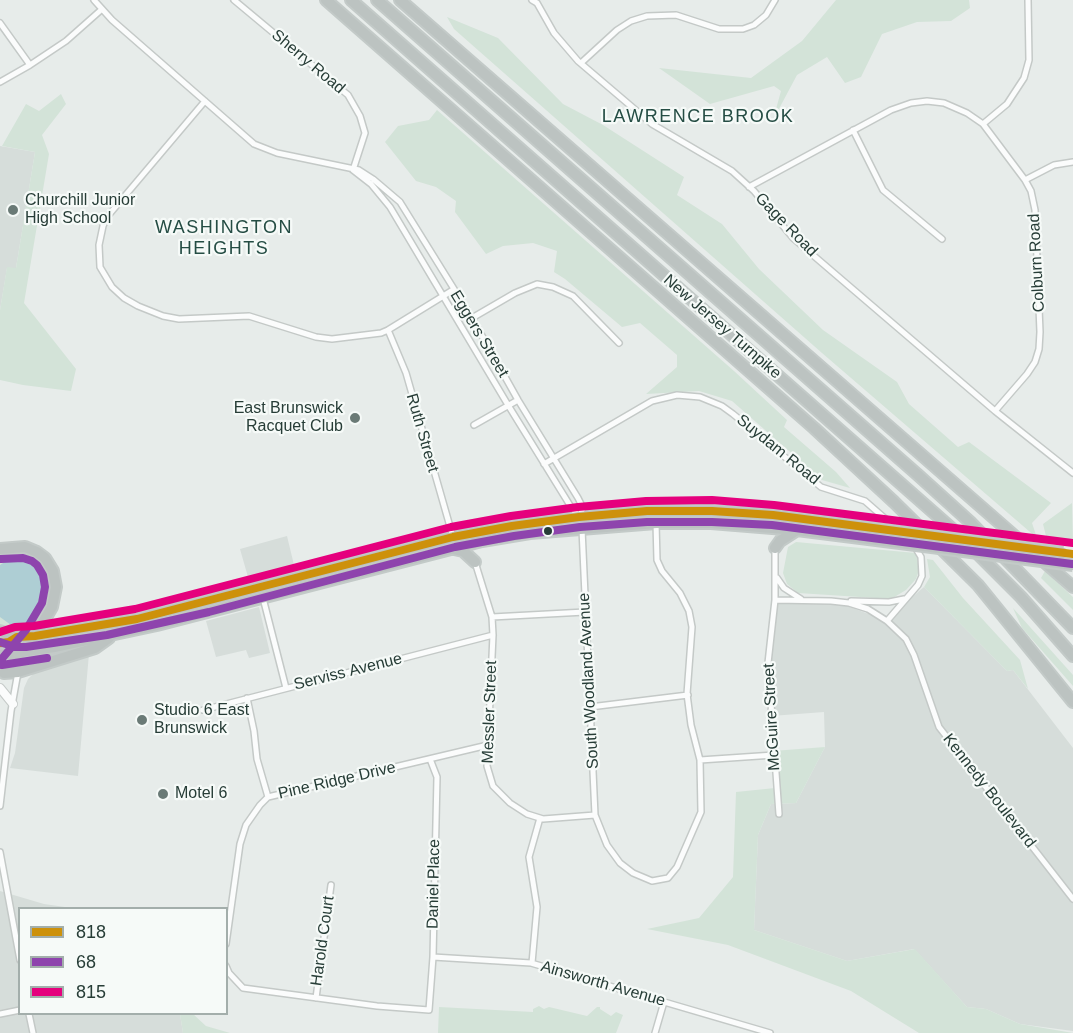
<!DOCTYPE html>
<style>
body{margin:0}
#map{position:relative;width:1073px;height:1033px;overflow:hidden;background:#e7ecea;font-family:Arial,sans-serif}
canvas{display:block}
.legend{position:absolute;left:18px;top:907px;width:210px;height:108px;box-sizing:border-box;background:#f6faf8;border:2px solid #a3aeab;margin:0;padding:8px 10px;list-style:none;font-size:18px;color:#273d37}
.legend li{display:flex;align-items:center;gap:12px;height:30px}
.legend b{width:30px;border:2px solid #a3aeab}
</style>
<div id="map">
<canvas width="1073" height="1033"></canvas>
<ul class="legend">
<li><b style="height:8px;background:#cd910b"></b>818</li>
<li><b style="height:8px;background:#8e44ad"></b>68</li>
<li><b style="height:8px;background:#e5007d"></b>815</li>
</ul>
</div>
<script>
const ctx = document.querySelector('canvas').getContext('2d');
ctx.lineJoin = 'round';
function fill(path, color) {
  ctx.fillStyle = color;
  ctx.fill(path, 'evenodd');
}
function poly(rows) {
  const path = new Path2D();
  for (const r of rows) {
    path.moveTo(r[0], r[1]);
    for (let i = 2; i < r.length; i += 2) path.lineTo(r[i], r[i + 1]);
  }
  return path;
}
function strokePath(path, color, width, dash) {
  ctx.strokeStyle = color;
  ctx.lineWidth = width;
  ctx.lineCap = dash ? 'butt' : 'round';
  ctx.setLineDash(dash || []);
  ctx.stroke(path);
}
function label(font, color, halo, rows, align = 'center') {
  ctx.font = font + ' Arial,sans-serif';
  ctx.lineWidth = 4.5;
  ctx.setLineDash([]);
  ctx.textBaseline = 'middle';
  ctx.strokeStyle = halo;
  ctx.fillStyle = color;
  for (const [text, x, y, turn = 0] of rows) {
    ctx.save();
    ctx.translate(x, y);
    ctx.rotate((+turn || 0) * Math.PI / 180);
    ctx.textAlign = isNaN(turn) ? turn : align;
    if (halo) ctx.strokeText(text, 0, 0);
    ctx.fillText(text, 0, 0);
    ctx.restore();
  }
}
const built = poly([
 [0,146,35,152,16,268,7,268,0,310],
 [287,536,294,565,297,571,250,584,240,549],
 [924,587,1007,671,1013,670,1073,748,1073,1031,1020,1024,986,1009,967,1007,914,949,847,961,754,930,758,835,771,804,796,803,825,747,824,712,771,716,773,604,836,602,885,620],
 [259,607,270,653,249,658,246,650,216,657,206,621],
 [89,654,78,776,10,768,15,753,24,688,28,679,34,673],
 [0,891,44,904,72,908,20,908,20,1014,180,1014,183,1033,0,1033]
]);
const green = poly([
 [836,0,969,0,970,8,951,21,917,22,882,34,861,77,845,83,827,57,797,75,773,120,781,91,774,86,710,104,659,68,751,78,802,41],
 [447,17,498,38,563,104,603,125,684,177,677,195,722,224,759,269,823,330,897,382,909,404,958,447,969,442,1051,503,1032,523,1037,538,822,353,454,29],
 [61,94,66,104,42,135,49,154,24,303,76,369,71,391,23,385,0,380,0,310,7,267,16,268,35,152,2,146,26,104,39,111],
 [437,110,734,371,787,420,784,427,836,472,850,488,822,480,732,401,699,391,646,394,677,367,677,355,640,323,622,327,565,279,554,272,557,251,533,243,503,246,486,254,455,212,456,201,436,187,416,181,385,142,398,126,429,120],
 [1072,503,1073,543,1047,540,1043,524],
 [796,542,916,553,919,570,916,579,906,590,891,599,798,593,787,584,783,573,788,547],
 [22,551,38,558,44,564,51,582,51,599,35,628,14,632,0,629,0,554],
 [927,559,933,560,963,598,1020,660,1028,689,1013,670,1007,671,924,587,930,577],
 [1045,571,1073,597,1073,610,1041,578],
 [1013,608,1073,675,1073,686,1022,628],
 [825,747,796,803,771,804,758,835,754,930,847,961,915,949,967,1007,986,1009,1020,1024,1073,1033,919,1033,851,991,728,945,647,929,699,918,733,877,736,792,775,788,773,751],
 [539,1006,544,1009,549,1007,587,1016,597,1007,600,1007,600,1009,611,1016,616,1012,623,1015,616,1033,438,1033,439,1007,533,1012,533,1009],
 [180,1014,193,1014,206,1026,230,1033,183,1033]
]);
const water = poly([
 [11,558,28,560,41,570,45,584,46,597,32,623,22,627,11,625,0,617,0,565]
]);
const street = poly([
 [94,0,112,20,254,144,277,153,359,170,373,179,400,202,472,318,518,400,578,498,583,508,579,517],
 [234,0,348,95,360,116,365,133,353,170],
 [532,0,537,3,554,33,578,61,652,124,732,171,754,191,793,238,995,411,1073,473],
 [0,23,30,65],
 [581,63,617,30,631,21,647,16,676,15,719,29,743,29,754,25,766,15,775,0],
 [0,82,30,65,66,41,101,10],
 [205,101,107,217,103,226,99,245,100,267,112,287,124,298,138,306,163,316,179,319,249,316,316,337,332,339,381,333,388,330,453,290],
 [983,124,1007,104,1024,78,1029,60,1028,0],
 [853,130,883,190,942,239],
 [353,170,371,184,390,207,508,405,571,507,579,517],
 [1025,180,1054,165,1073,162],
 [749,187,891,110,911,103,927,101,944,103,967,113,983,124,1025,180,1031,191,1035,210,1040,332,1039,349,1035,362,1027,374,995,411],
 [472,318,515,293,537,284,553,287,573,296,619,343],
 [388,330,406,373,453,537],
 [474,425,518,400],
 [544,464,652,401,677,395,700,397,722,406,733,414,821,487,865,501,897,529],
 [582,529,595,815,607,845,620,863,633,873,652,881,668,878,677,867,701,812,700,760,691,725,687,694,692,627,689,611,680,593,662,571,657,560,656,523],
 [775,548,775,600,768,663,779,814],
 [475,562,492,617,493,635,487,766,493,786,510,803,527,814,543,819,595,815],
 [777,578,784,588,801,599],
 [263,598,286,688],
 [775,600,831,601,849,603,868,609,887,621,906,639,914,655,939,727,1073,899],
 [851,601,889,602,904,599],
 [492,617,585,612],
 [887,621,918,585,922,576,921,557,915,547],
 [247,698,254,731,257,759,268,797],
 [590,707,688,695],
 [203,710,493,635],
 [700,760,774,755],
 [0,806,11,711,18,672],
 [0,852,20,960],
 [226,944,240,844,246,825,260,805,268,797,488,745],
 [433,957,531,963,770,1033],
 [532,963,537,907,529,857,540,818],
 [226,966,229,973,243,988,377,1006,429,1010,433,957,437,777,430,759],
 [316,998,331,885],
 [0,1014,20,1010],
 [29,1014,33,1033],
 [655,1033,664,1002]
]);
const secondary = poly([
 [0,688,13,704]
]);
const highway = poly([
 [326,0,814,428,894,502,978,585,1073,702],
 [351,0,958,534,1021,597,1073,656],
 [377,0,918,475,970,522,1073,628],
 [400,0,1073,587],
 [775,548,780,541,797,530],
 [0,549,25,547,37,552,45,558,53,571,56,587,52,607,35,636,4,673],
 [454,549,463,551,475,562],
 [0,631,17,637],
 [0,643,9,642,17,637,35,636,137,619,453,537,512,526,579,517,647,511,712,511,773,515,878,529],
 [0,655,54,647,157,625,482,541,530,533,656,523,711,523,797,530,892,542],
 [4,673,18,672,95,648,109,638]
]);
const highwayBridge = poly([
 [878,529,1063,553],
 [892,542,1073,565]
]);
const bus1 = poly([
 [0,643,9,642,17,637,35,636,137,619,453,537,512,526,579,517,647,511,712,511,773,515,1073,554]
]);
const bus2 = poly([
 [0,642,15,647,26,647,107,635,209,612,455,547,514,536,580,527,647,522,712,522,772,525,1072,564],
 [0,661,26,630,42,603,45,587,43,575,37,565,32,561,23,558,1,559],
 [2,665,47,658]
]);
const bus3 = poly([
 [0,632,15,627,34,626,135,609,451,527,511,516,578,507,646,501,712,500,774,505,1073,543]
]);
const markers = [
 [13,210,6,"#6a7a76"],
 [355,418,6,"#6a7a76"],
 [548,531,5,"#273d37"],
 [142,720,6,"#6a7a76"],
 [163,794,6,"#6a7a76"]
];
const streetNames = [
 ["Sherry Road",308,62,40],
 ["Gage Road",786,225,46],
 ["Colburn Road",1037,263,-93],
 ["New Jersey Turnpike",722,327,41],
 ["Eggers Street",479,334,59],
 ["Ruth Street",422,433,74],
 ["Suydam Road",778,450,39],
 ["Serviss Avenue",348,672,-14],
 ["South Woodland Avenue",589,681,-93],
 ["Messler Street",490,712,-88],
 ["McGuire Street",772,717,-93],
 ["Pine Ridge Drive",337,781,-13],
 ["Kennedy Boulevard",989,791,52],
 ["Daniel Place",434,884,-89],
 ["Harold Court",323,941,-82],
 ["Ainsworth Avenue",603,984,16]
];
const poiNames = [
 ["Churchill Junior",25,201],
 ["High School",25,219],
 ["East Brunswick",343,409,"right"],
 ["Racquet Club",343,427,"right"],
 ["Studio 6 East",154,711],
 ["Brunswick",154,729],
 ["Motel 6",175,794]
];
const neighbourhoodNames = [
 ["LAWRENCE BROOK",698,117],
 ["WASHINGTON",224,228],
 ["HEIGHTS",224,249]
];
fill(built, '#d6ddda');
fill(green, '#d3e3d8');
fill(water, '#aeced4');
strokePath(street, '#c4c9c7', 8);
strokePath(secondary, '#c5cac8', 10);
strokePath(highway, '#c3cac8', 14);
strokePath(street, '#fbfcfc', 5);
strokePath(secondary, '#fbfcfc', 8);
strokePath(highway, '#bcc3c1', 10);
strokePath(highwayBridge, '#c3cac8', 14, []);
strokePath(highwayBridge, '#bcc3c1', 10);
strokePath(bus1, '#cd910b', 8);
strokePath(bus2, '#8e44ad', 8);
strokePath(bus3, '#e5007d', 8);
for (const [x, y, r, color] of markers) {
  const dot = new Path2D();
  dot.arc(x, y, r, 0, 2 * Math.PI);
  ctx.fillStyle = color;
  ctx.fill(dot);
  strokePath(dot, '#f6faf8', 2);
}
label('16px', '#273d37', '#f6faf8', streetNames);
label('16px', '#273d37', '#f6faf8', poiNames, 'left');
ctx.letterSpacing = '1.5px';
label('18px', '#254d44', '#f6faf8', neighbourhoodNames);
ctx.letterSpacing = '0px';
</script>
